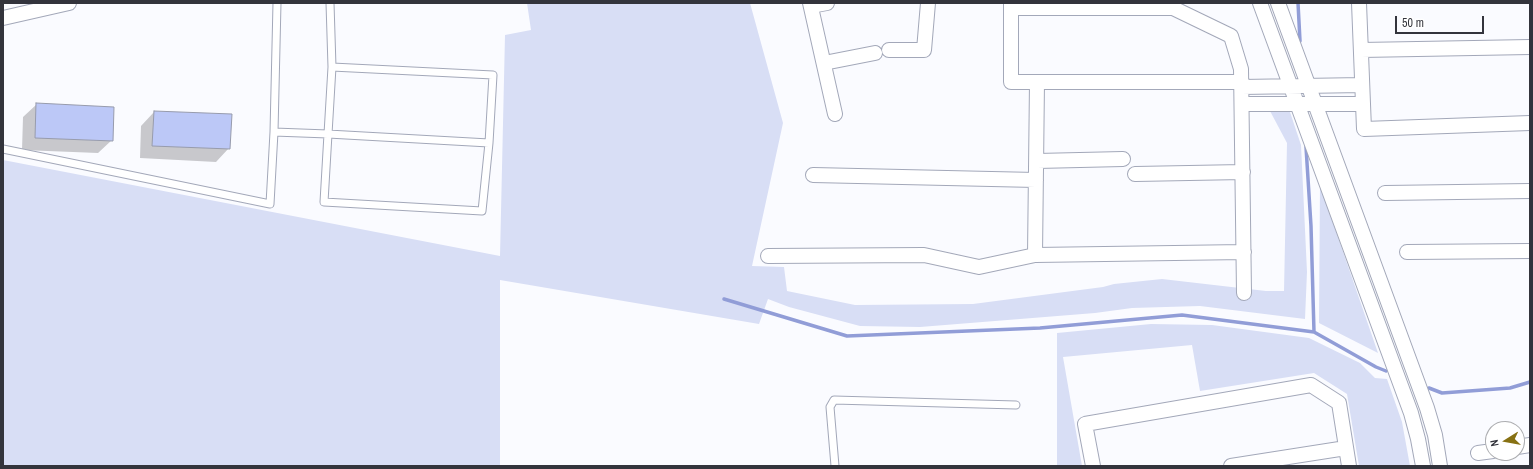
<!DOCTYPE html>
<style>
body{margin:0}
#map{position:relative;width:1533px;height:469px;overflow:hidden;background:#fafbff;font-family:"Archivo Narrow",sans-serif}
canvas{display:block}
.frame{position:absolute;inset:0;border:4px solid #33343c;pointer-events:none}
.north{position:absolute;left:1485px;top:421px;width:40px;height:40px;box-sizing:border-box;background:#fff;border:1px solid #adaeb1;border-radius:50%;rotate:259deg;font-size:11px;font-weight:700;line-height:16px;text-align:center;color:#33343c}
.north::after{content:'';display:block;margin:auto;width:14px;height:18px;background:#877113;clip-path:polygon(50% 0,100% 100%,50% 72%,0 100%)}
.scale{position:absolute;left:1395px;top:16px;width:89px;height:18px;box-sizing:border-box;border:2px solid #33343c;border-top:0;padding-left:5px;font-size:12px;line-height:14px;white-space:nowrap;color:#33343c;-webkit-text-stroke:3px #fff;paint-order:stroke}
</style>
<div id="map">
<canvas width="1533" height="469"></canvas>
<div class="frame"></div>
<div class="north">N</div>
<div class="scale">50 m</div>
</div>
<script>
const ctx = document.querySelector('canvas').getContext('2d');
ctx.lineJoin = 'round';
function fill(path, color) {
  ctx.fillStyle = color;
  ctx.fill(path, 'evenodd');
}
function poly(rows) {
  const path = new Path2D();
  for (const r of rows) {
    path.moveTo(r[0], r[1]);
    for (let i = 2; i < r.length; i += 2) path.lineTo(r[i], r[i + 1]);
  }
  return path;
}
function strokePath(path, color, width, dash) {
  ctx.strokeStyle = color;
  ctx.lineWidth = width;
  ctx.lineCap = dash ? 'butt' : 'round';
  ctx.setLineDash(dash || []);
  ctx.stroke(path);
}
const green = poly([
 [527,3,750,3,783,123,752,266,784,267,787,291,855,305,973,304,1103,287,1114,284,1162,279,1266,291,1284,291,1287,143,1270,111,1289,109,1301,145,1307,272,1305,319,1200,306,1132,308,1095,313,920,327,860,326,789,307,768,299,759,324,500,280,500,466,3,466,3,160,500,256,505,35,531,30],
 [1320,185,1378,353,1319,323],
 [1151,324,1212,325,1309,338,1360,363,1375,378,1387,379,1402,422,1410,466,1359,466,1347,394,1314,373,1200,391,1192,345,1063,357,1082,466,1057,466,1057,333]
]);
const shadow = poly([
 [37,104,112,140,98,153,22,150,23,117],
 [154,112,229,148,216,162,140,158,141,126]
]);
const stream = poly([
 [1298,3,1300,41],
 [1306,147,1311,226,1314,332,1376,367,1386,371],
 [724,299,847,336,1040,328,1182,315,1314,332],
 [1429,388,1442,393,1510,388,1530,382]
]);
const building = poly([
 [36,103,114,107,113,141,35,138,36,103],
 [154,111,232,114,230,149,152,146,154,111]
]);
const service = poly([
 [332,67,493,75,489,143],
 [274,132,328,134,489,143,482,211,324,202,328,134,332,67,330,3],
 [3,149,270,204,274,132,277,3],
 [835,466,830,407,834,400,1016,405]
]);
const minor = poly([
 [810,3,835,114],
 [1011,3,1011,82,1242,82],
 [1260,3,1411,413,1418,439,1423,466],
 [1278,3,1427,408,1435,435,1440,466],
 [1359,3,1364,129,1530,123],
 [811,6,827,3],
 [1011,8,1173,8,1231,36,1241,69,1244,293],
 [3,18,69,3],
 [889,50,924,50,928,3],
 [1361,50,1530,47],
 [824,63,875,53],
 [1242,87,1362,85],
 [1242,104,1363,104],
 [1037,161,1123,159],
 [1135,174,1243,172],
 [813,175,1036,180],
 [1385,193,1530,191],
 [1407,252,1530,251],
 [1035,255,1037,82],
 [768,256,924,255,979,267,1035,255,1244,252],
 [1517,447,1530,445],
 [1478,453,1493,451],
 [1093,466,1085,424,1311,385,1339,403,1349,466],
 [1231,466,1346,448]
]);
fill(green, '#d8def5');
fill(shadow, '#0003');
strokePath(stream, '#919dd7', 3.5);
fill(building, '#bcc8f7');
strokePath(building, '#979bac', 1);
strokePath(service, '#a3a8b9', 9);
strokePath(minor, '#a3a8b9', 16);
strokePath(service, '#fff', 7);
strokePath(minor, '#fff', 14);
</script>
